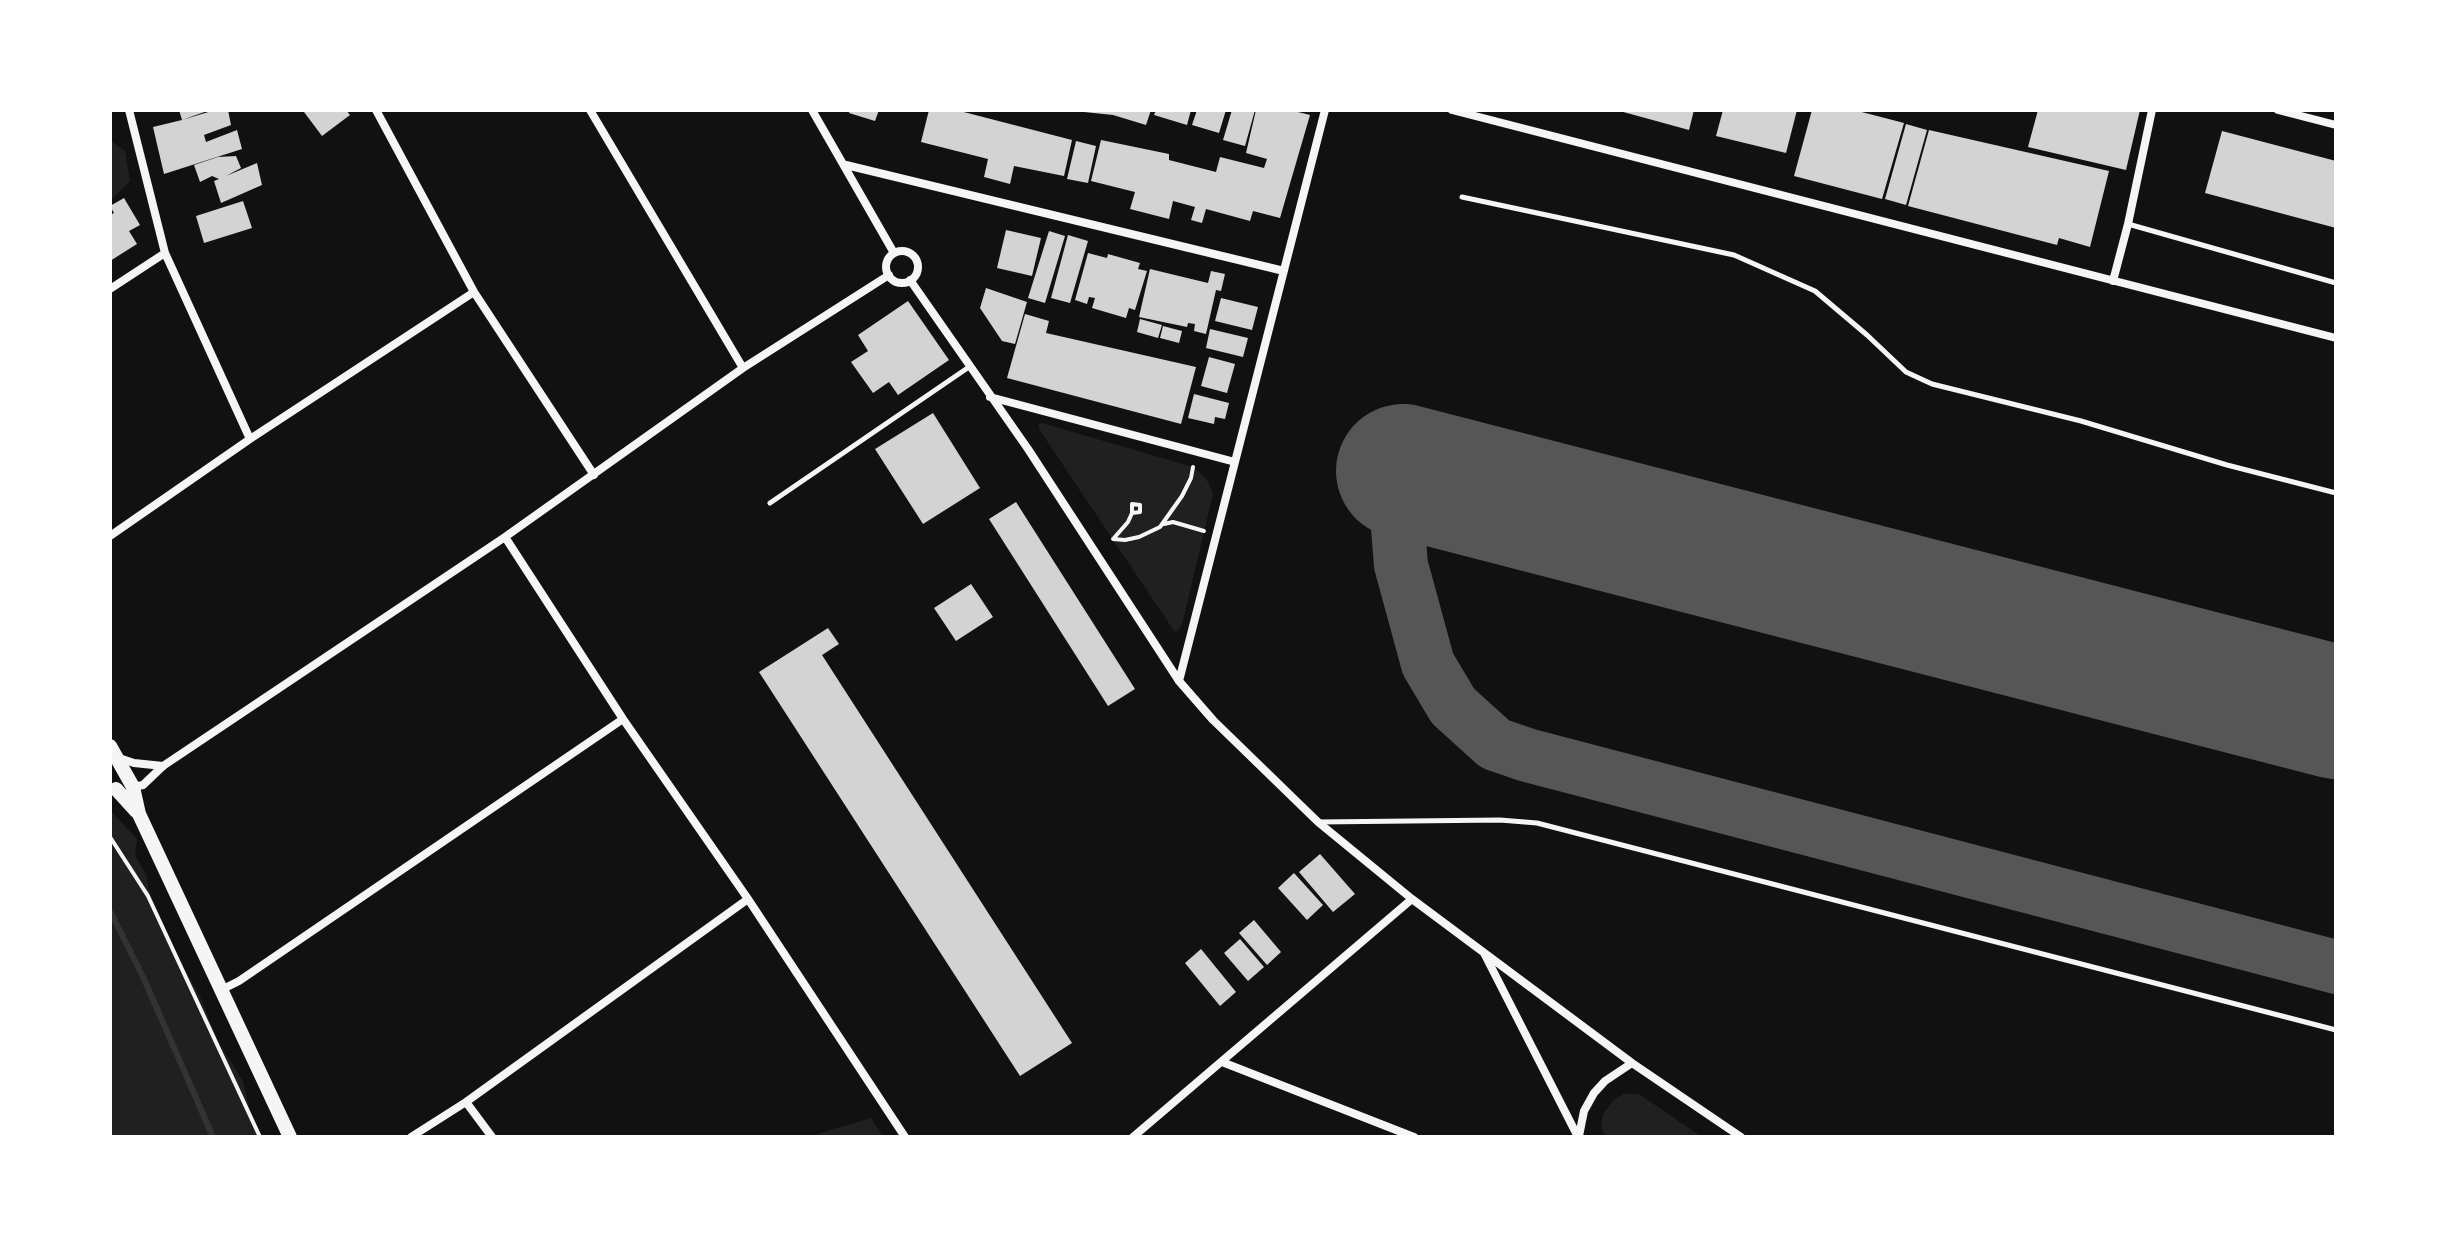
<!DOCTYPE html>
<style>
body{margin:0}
#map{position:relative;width:2446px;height:1247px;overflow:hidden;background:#111;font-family:Overpass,sans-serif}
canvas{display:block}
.frame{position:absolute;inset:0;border:112px solid #fff;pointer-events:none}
</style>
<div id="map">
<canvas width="2446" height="1247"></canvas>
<div class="frame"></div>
</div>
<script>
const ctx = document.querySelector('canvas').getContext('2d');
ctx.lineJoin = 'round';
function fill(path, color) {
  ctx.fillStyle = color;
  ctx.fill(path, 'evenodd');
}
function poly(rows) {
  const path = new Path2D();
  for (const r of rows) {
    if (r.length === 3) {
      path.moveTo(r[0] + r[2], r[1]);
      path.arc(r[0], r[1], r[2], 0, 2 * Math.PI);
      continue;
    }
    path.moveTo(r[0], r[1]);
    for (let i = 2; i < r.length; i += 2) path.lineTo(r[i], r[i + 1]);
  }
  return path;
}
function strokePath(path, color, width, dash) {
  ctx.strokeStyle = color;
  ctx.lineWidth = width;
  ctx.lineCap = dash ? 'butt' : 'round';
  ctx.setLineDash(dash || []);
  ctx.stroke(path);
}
const green = poly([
 [110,140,125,151,130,181,110,201],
 [1042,423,1193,467,1206,478,1213,494,1182,625,1178,631,1174,631,1039,429,1039,424],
 [110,810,137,839,135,855,146,875,156,920,199,994,218,1041,243,1081,252,1121,262,1137,110,1137],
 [1623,1094,1639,1094,1702,1137,1606,1137,1601,1127,1603,1114,1613,1101],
 [871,1118,883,1137,807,1137]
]);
const stream = poly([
 [110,911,144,979,213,1137]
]);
const taxiway = poly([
 [1403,471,1398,528,1401,565,1428,664,1453,706,1495,744,1527,755,2336,967]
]);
const runway = poly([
 [1403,471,2336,712]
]);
const building = poly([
 [179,110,210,110,182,120,215,110,228,110,231,125,204,135,206,142,237,130,242,149,164,174,153,127,182,120],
 [307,110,346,110,350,115,322,136,304,112],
 [850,110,879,110,875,121,849,113],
 [929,110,956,110,1072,140,1064,176,1014,166,1010,184,984,177,988,159,921,142],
 [1084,110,1151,110,1146,125,1113,115,1084,112],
 [1156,110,1191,110,1187,125,1154,115],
 [1197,110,1226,110,1219,133,1192,125],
 [1232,110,1255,110,1245,146,1223,140],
 [1256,110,1290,110,1310,115,1280,218,1253,211,1250,221,1206,209,1202,223,1191,220,1195,207,1173,201,1169,219,1130,209,1135,192,1091,181,1101,140,1169,154,1169,160,1216,172,1220,157,1264,168,1267,159,1246,153],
 [1616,110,1694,110,1689,130],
 [1723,110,1797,110,1786,153,1716,136],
 [1812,110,1854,110,1904,123,1882,199,1794,176],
 [2038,110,2140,110,2126,170,2028,147],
 [1906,124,1927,130,1906,205,1885,199],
 [1929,130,2109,171,2090,247,2059,238,2057,245,1908,206],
 [2222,131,2336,161,2336,228,2205,193],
 [1076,141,1096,146,1088,183,1067,179],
 [236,156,241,168,226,176,257,163,262,185,221,203,214,181,219,179,212,176,200,182,194,165,218,157],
 [124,198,140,225,129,231,137,244,110,261,110,215,114,213,110,206],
 [243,201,252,228,204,243,196,216],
 [1006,230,1041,238,1032,276,997,268],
 [1049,231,1065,236,1045,303,1028,298],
 [1068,235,1088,241,1070,303,1051,298],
 [1088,253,1107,258,1108,254,1140,263,1138,269,1147,271,1135,310,1129,308,1126,318,1092,308,1095,298,1089,297,1087,304,1075,300],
 [1150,269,1208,283,1211,271,1225,274,1221,291,1216,290,1206,334,1194,331,1195,324,1188,323,1187,327,1139,317],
 [986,288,1027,302,1015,344,1002,341,980,308],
 [1221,298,1258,307,1252,330,1215,321],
 [908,301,949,360,898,395,889,382,873,393,851,362,868,351,858,335],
 [1025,314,1049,321,1046,333,1196,367,1181,424,1007,378],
 [1140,319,1162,325,1158,338,1137,332],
 [1163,326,1182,331,1179,343,1160,338],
 [1210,329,1248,338,1243,357,1206,348],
 [1209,357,1235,364,1227,393,1201,386],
 [1194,394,1229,403,1225,419,1215,417,1214,424,1188,418],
 [933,413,980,488,923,524,875,449],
 [1016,502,1135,689,1108,706,989,519],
 [971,584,993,617,956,641,934,608],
 [828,628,839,644,822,655,1072,1043,1020,1076,759,672],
 [1320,854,1355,894,1333,912,1299,872],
 [1294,873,1323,905,1307,920,1278,888],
 [1254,920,1281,952,1267,965,1239,933],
 [1240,939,1264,967,1248,981,1224,953],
 [1201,949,1236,992,1220,1006,1185,963]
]);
const path = poly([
 [1164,524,1173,522,1204,531],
 [1114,538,1128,522,1132,513,1132,504,1140,505,1140,512,1132,513],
 [1113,539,1125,540,1139,537,1160,527,1182,496,1191,478,1193,467],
 [110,837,148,896,260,1137]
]);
const service = poly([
 [1462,197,1734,255,1815,291,1867,335,1906,372,1932,384,2081,421,2227,465,2336,493],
 [2128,224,2336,283],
 [770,503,969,367],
 [1319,822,1500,820,1537,823,2336,1030]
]);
const minor = poly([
 [129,110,165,253,250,439],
 [376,110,474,292,594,475],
 [590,110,743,368],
 [812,110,894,253],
 [1452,110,2336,338],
 [2278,110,2336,125],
 [846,165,1284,271],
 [902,267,16],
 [910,280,1028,449,1179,681,1213,720,1318,822,1412,899,1632,1063,1741,1137],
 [2113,281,2128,224,2152,110],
 [110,289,165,253],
 [990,397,1235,462],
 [110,536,250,439,474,292],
 [505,537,623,719,748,899,905,1137],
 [1179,681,1325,110],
 [119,758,134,763,163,766],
 [133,787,143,785,163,766,505,537,743,368,889,275],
 [1484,953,1578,1137],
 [221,990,239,981,623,719],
 [1222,1062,1414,1137],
 [466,1102,492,1137],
 [1579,1136,1584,1111,1594,1093,1605,1081,1632,1063],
 [411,1137,466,1102,748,899],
 [1133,1137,1412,899]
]);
const tertiary = poly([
 [110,746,133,787,139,814,290,1137],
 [116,789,136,811]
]);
fill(green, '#202020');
strokePath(stream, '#333', 6);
strokePath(taxiway, '#565656', 54);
strokePath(runway, '#565656', 134);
fill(building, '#d3d3d3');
strokePath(path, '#f5f5f5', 4);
strokePath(service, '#f5f5f5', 5);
strokePath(minor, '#f5f5f5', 8);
strokePath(tertiary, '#f5f5f5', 14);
</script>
